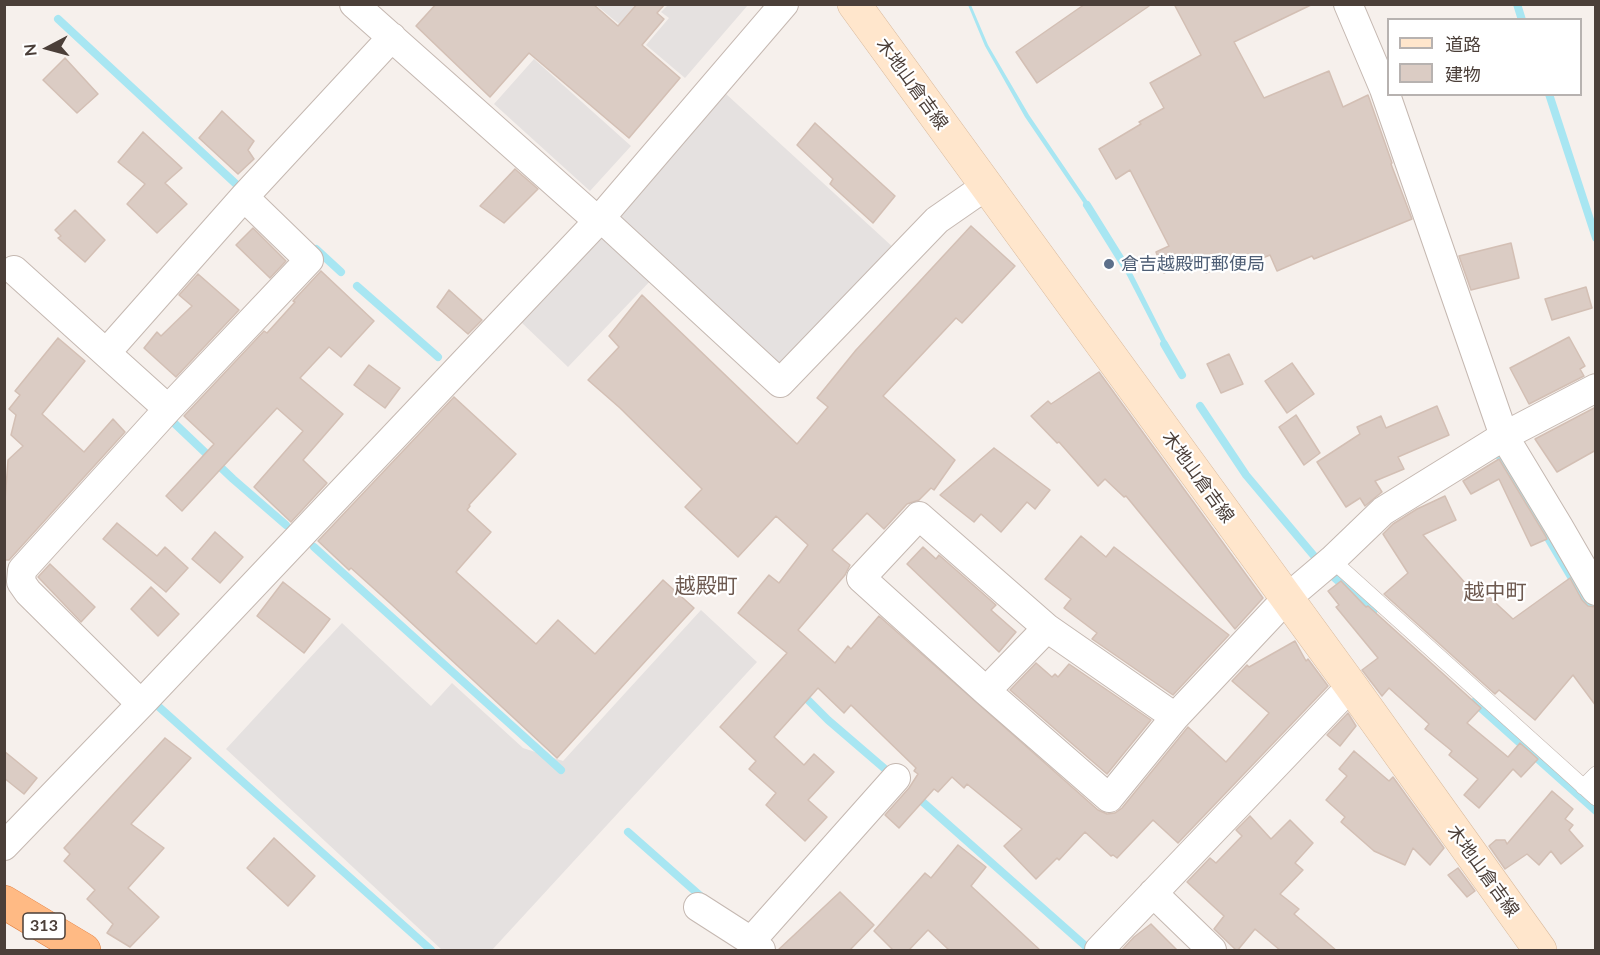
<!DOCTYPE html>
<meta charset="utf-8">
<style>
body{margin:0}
#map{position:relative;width:1600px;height:955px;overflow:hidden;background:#f6f0ec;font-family:Lato,"Noto Sans JP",sans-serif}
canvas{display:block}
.frame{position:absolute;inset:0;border:6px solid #4b3f39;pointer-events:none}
.legend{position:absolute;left:1387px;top:18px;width:195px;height:78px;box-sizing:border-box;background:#fff;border:2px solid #b7b2b0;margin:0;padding:8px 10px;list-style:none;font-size:18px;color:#4b3f39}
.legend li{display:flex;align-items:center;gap:12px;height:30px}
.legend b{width:30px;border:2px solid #b7b2b0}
.north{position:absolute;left:18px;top:18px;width:60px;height:60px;-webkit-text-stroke:4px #fff;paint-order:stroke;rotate:264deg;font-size:16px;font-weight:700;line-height:24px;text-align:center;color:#4b3f39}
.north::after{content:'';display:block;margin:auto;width:21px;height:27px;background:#4b3f39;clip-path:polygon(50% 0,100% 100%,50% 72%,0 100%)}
</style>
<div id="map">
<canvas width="1600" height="955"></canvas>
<div class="frame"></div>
<ul class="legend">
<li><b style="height:8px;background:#ffe6cc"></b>道路</li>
<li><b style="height:16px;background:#dbccc4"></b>建物</li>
</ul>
<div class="north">N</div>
</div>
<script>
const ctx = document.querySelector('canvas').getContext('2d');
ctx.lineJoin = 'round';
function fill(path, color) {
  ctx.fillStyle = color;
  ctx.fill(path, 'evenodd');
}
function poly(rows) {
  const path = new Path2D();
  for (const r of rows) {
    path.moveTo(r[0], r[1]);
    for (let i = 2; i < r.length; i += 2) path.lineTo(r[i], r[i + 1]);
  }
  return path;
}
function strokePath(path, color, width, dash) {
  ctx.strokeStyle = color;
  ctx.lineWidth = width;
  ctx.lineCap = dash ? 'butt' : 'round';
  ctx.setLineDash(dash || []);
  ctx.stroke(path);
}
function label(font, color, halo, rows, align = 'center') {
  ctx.font = font + ' Lato,"Noto Sans JP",sans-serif';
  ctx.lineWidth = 4.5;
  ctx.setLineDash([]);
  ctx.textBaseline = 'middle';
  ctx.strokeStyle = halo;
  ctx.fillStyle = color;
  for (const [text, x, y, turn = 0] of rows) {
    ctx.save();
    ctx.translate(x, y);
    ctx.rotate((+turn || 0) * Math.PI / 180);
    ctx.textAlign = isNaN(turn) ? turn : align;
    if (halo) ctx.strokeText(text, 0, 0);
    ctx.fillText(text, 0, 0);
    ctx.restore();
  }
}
const parking = poly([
 [596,5,635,5,619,24],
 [668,5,668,4,748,5,685,78,646,45,669,18,661,12],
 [534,59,631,146,590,191,494,104],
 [725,93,895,249,778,369,615,222],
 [606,232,654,277,568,367,521,322],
 [701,610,757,662,492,950,442,950,226,749,342,623,431,706,452,683,523,748,563,761]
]);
const water = poly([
 [968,5,971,5,988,45,1029,115,1095,212,1091,214,1025,117,985,46],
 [1124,257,1172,352,1167,353,1118,258]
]);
const stream = poly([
 [1517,4,1522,20],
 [58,19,236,184],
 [1549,94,1596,238],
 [1087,205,1125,266],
 [316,249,341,272],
 [357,286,438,357],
 [1164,344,1182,375],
 [1200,406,1246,475,1320,563],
 [173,422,233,479,286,525],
 [1500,457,1593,614],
 [314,547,561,770],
 [1328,572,1373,612],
 [801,693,828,720,892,775],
 [1474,702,1596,811],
 [159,707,431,950],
 [1595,786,1596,785],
 [916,796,1090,950],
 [628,832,705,900]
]);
const building = poly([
 [436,4,593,4,618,26,637,4,665,4,657,13,664,19,642,45,680,78,629,138,529,53,490,97,416,26,436,4],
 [1085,4,1152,4,1037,83,1016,52,1085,4],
 [1174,4,1313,4,1234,42,1264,98,1329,71,1343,107,1368,95,1392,163,1391,164,1412,219,1314,259,1312,256,1277,271,1270,255,1248,264,1245,257,1206,273,1200,258,1164,273,1156,252,1169,246,1130,170,1116,179,1099,149,1141,124,1139,122,1164,108,1150,83,1201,55,1174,4],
 [65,58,98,94,77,113,43,80,65,58],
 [222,111,254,141,248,150,254,159,238,174,199,138,222,111],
 [815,123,895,196,873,223,830,184,833,179,797,145,815,123],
 [143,132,182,168,165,183,187,204,157,233,127,204,145,184,118,162,143,132],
 [515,169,538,189,504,223,480,206,515,169],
 [75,210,105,240,85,262,58,238,61,236,55,230,75,210],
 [971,226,1015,266,962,323,956,318,883,396,955,460,934,490,931,488,919,500,907,504,884,529,867,513,832,550,850,565,845,575,798,630,835,663,848,646,851,649,879,616,1098,810,1107,814,1115,813,1122,808,1188,727,1226,762,1269,713,1232,681,1247,665,1249,667,1295,641,1306,661,1308,659,1328,686,1178,843,1153,820,1117,858,1113,855,1111,856,1085,832,1059,860,1057,858,1036,879,1004,846,1022,829,967,784,964,788,952,777,938,792,934,789,899,828,885,815,909,788,918,774,914,771,916,768,851,705,844,713,818,688,774,737,804,765,814,754,834,772,808,800,827,817,805,841,766,805,776,793,749,769,756,761,720,727,787,653,738,613,769,575,779,583,808,545,776,516,738,557,685,507,702,489,620,408,588,380,619,347,609,336,642,295,797,444,828,407,817,398,856,350,971,226],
 [253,228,286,261,270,278,236,245,253,228],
 [1511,243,1519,278,1471,290,1459,256,1511,243],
 [321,271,374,321,341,357,329,347,300,378,343,414,303,460,327,483,291,522,254,487,303,431,277,408,182,511,166,496,214,444,184,416,264,331,267,333,295,302,293,301,321,271],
 [198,274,239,310,176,377,144,348,157,332,161,336,192,306,179,295,198,274],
 [1586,287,1592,308,1552,320,1545,299,1586,287],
 [449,290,482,320,468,334,437,307,449,290],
 [1569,337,1585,366,1580,369,1584,376,1529,404,1510,368,1569,337],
 [58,338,85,361,42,414,84,452,113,419,125,432,9,560,4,560,4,514,8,460,23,446,11,435,16,415,9,409,20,395,15,391,58,338],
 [1229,354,1243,384,1221,393,1207,364,1229,354],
 [1292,363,1314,394,1287,413,1265,381,1292,363],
 [369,365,400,388,385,408,354,385,369,365],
 [1099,372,1263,598,1235,629,1126,496,1124,497,1105,479,1098,486,1059,442,1057,443,1031,416,1048,401,1051,404,1099,372],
 [454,397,516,454,469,505,470,506,467,510,491,532,456,572,536,644,558,620,595,654,663,580,694,608,557,758,391,604,351,568,349,570,318,541,454,397],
 [1437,406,1449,435,1398,457,1404,469,1375,481,1382,492,1365,506,1360,498,1346,507,1317,462,1360,434,1357,427,1381,416,1386,428,1437,406],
 [1596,407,1596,450,1557,472,1535,439,1596,407],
 [1296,415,1320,453,1304,465,1279,427,1296,415],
 [994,448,1050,490,1035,509,1027,502,1001,532,981,514,974,522,940,495,994,448],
 [1499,459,1545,535,1547,539,1531,546,1499,479,1471,494,1463,481,1499,459],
 [1445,496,1456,520,1423,535,1480,600,1486,594,1513,619,1570,578,1582,600,1588,606,1596,607,1596,706,1573,675,1535,720,1499,690,1495,694,1384,594,1408,573,1383,534,1393,524,1417,509,1445,496],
 [117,523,157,556,165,547,188,568,166,592,103,539,117,523],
 [215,532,243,557,220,583,192,559,215,532],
 [1081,536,1106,557,1114,547,1229,635,1173,695,1092,639,1097,633,1064,608,1071,599,1045,579,1081,536],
 [923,547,936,559,939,555,996,605,991,610,1016,632,999,652,907,564,923,547],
 [50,564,95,607,81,622,38,577,50,564],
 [1341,581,1366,607,1368,606,1481,708,1467,723,1508,757,1520,743,1538,759,1521,777,1513,769,1479,808,1464,795,1478,779,1449,755,1452,751,1425,729,1429,724,1389,688,1382,696,1362,670,1378,658,1336,607,1339,605,1328,591,1341,581],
 [283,582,330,619,304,653,257,616,283,582],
 [151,587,179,614,158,636,131,609,151,587],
 [1036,663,1052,677,1055,674,1058,677,1069,664,1151,720,1107,774,1010,690,1036,663],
 [1348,713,1356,726,1340,746,1327,735,1348,713],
 [165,738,191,758,131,824,164,848,128,888,159,917,130,947,107,933,113,924,87,899,95,890,64,861,70,854,64,848,165,738],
 [4,751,37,778,24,794,4,778,4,751],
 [1354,751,1389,781,1393,777,1444,848,1430,865,1413,848,1405,865,1374,851,1341,822,1345,817,1326,800,1347,776,1339,769,1354,751],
 [1552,791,1573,809,1565,819,1573,825,1569,830,1583,846,1561,864,1551,851,1539,865,1527,854,1505,869,1489,846,1496,840,1505,840,1507,844,1552,791],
 [1250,816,1271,839,1290,820,1313,843,1295,863,1303,870,1280,894,1299,909,1294,914,1337,951,1281,951,1255,929,1237,951,1214,929,1224,916,1187,882,1210,858,1216,863,1242,836,1236,830,1250,816],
 [274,838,315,876,288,906,247,868,274,838],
 [958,845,986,867,971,886,1041,951,950,951,928,930,908,951,894,951,874,931,925,873,931,878,958,845],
 [1458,868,1475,891,1467,897,1448,875,1458,868],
 [840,892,874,925,849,951,777,951,840,892],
 [1151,924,1178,951,1121,951,1134,937,1151,924]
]);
const service = poly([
 [1332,560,1596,798],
 [1583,787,1596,774]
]);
const minor = poly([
 [354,4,598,221],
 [1348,4,1384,89,1504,436,1559,527,1596,591],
 [601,218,780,383,937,220,986,186],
 [14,270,168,409],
 [106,353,244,197,392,37],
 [986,691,1047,628],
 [141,704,28,592,21,582,22,570,168,409,309,260,244,197],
 [1175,717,1047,628,919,516,861,578,986,691,1109,798,1175,717,1286,599,1332,560,1383,511,1504,436,1596,388],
 [4,846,141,704,598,221,784,4],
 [1153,893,1212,950],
 [698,907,751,941,761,950],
 [751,941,896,778],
 [1099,950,1351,686]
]);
const secondary = poly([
 [854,4,1351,686,1540,950]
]);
const trunk = poly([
 [4,902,84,950]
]);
const markers = [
 [1109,264,6,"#5c6f8a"]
];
const shields = [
 [44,926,42]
];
const shieldNames = [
 ["313",44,926]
];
const streetNames = [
 ["木地山倉吉線",912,84,54],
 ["木地山倉吉線",1198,477,54],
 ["木地山倉吉線",1483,871,54]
];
const serviceNames = [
 ["倉吉越殿町郵便局",1121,264]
];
const quarterNames = [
 ["越殿町",706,586],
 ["越中町",1495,592]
];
fill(parking, '#e5e1e0');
fill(water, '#a8e6f2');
strokePath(stream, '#a8e6f2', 8);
fill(building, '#dbccc4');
strokePath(building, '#d3bfb4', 1.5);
strokePath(service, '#c5b8b1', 16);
strokePath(minor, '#c5b8b1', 30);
strokePath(secondary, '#d9ba9d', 34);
strokePath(trunk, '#e07b3b', 34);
strokePath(service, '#fff', 15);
strokePath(minor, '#fff', 28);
strokePath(secondary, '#ffe6cc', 33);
strokePath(trunk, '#ffba84', 33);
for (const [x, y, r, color] of markers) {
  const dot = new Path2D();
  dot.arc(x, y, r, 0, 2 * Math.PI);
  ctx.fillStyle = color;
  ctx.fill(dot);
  strokePath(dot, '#fff', 2);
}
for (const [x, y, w] of shields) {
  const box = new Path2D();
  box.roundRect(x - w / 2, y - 13, w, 26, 4.5);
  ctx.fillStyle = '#fff';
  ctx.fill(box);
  strokePath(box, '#4b3f39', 1.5);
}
label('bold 16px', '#4b3f39', null, shieldNames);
label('18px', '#4b3f39', '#fff', streetNames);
label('18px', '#4e5e75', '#fff', serviceNames, 'left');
label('21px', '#6e5a50', '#fff', quarterNames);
</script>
